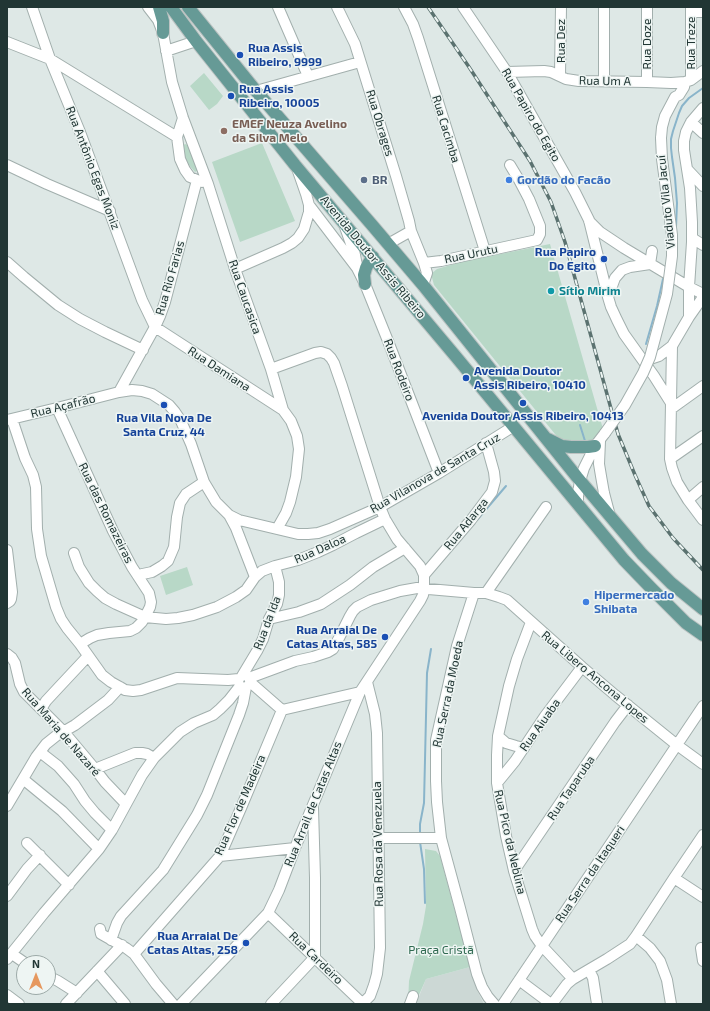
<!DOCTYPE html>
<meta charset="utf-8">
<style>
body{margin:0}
#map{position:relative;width:710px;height:1011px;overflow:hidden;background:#dee8e6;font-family:"Exo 2",sans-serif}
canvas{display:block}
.frame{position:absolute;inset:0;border:8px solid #213634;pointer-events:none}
.north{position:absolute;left:16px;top:955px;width:40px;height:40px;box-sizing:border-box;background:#eef5f3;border:1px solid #9ca9a7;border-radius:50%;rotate:0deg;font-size:11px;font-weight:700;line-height:16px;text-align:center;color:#213634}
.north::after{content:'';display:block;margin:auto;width:14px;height:18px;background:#e6985e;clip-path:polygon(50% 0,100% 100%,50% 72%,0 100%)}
</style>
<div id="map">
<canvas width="710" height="1011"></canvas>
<div class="frame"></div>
<div class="north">N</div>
</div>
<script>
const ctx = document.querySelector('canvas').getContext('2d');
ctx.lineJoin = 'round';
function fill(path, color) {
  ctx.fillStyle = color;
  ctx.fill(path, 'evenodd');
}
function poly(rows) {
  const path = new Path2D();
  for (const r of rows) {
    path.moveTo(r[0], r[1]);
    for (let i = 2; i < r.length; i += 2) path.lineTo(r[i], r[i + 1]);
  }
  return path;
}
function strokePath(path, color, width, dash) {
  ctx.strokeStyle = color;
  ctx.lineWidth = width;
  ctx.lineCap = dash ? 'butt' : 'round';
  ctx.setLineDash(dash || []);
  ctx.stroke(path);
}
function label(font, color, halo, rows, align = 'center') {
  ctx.font = font + ' "Exo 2",sans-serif';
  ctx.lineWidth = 3;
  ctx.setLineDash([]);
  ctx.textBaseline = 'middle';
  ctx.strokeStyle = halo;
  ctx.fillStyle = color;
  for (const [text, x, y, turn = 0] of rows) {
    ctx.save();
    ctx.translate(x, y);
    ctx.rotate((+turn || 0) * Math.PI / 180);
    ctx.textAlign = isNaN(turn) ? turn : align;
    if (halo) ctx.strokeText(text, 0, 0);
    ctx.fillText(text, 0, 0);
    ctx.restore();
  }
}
const built = poly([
 [470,967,477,990,484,1004,416,1004,426,979]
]);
const green = poly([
 [204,73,223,96,217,104,209,110,190,86],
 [262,143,295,221,240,242,212,162],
 [185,144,190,146,197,168,197,171,195,172,188,164,184,155,182,146],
 [550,244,603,429,592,441,579,448,559,439,434,285,431,274,437,269,461,262],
 [187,567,193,585,166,595,160,576],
 [425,849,436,851,440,856,470,967,426,979,415,1004,408,1004,409,981,423,924,426,906]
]);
const stream = poly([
 [676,227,677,203,675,178,672,157,671,148,671,139,673,131,679,113,682,106,689,98,703,88],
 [646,344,657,306,663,279],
 [580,425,585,441],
 [477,520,506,486],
 [420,836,420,824,424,803,427,673,431,649],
 [420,842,424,869,425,903]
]);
const minor = poly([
 [32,7,50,59,80,132,142,300,155,327,283,410],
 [148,7,158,20,163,33,172,82,183,118,208,184,235,269,271,369,283,410,291,421,297,436,299,449,296,477,290,502,286,513,277,529],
 [278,7,308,76],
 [337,7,355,44,396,176,409,221,411,231,424,263,427,273,423,285],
 [404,7,413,24,418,38,485,251],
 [463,7,507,72,575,192,589,220,608,297,611,307,617,320,624,334,654,376,671,403,670,459,672,468,677,482,688,500,703,520],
 [691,7,691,80],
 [691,12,703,12],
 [7,42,50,59,177,137],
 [166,51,196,41],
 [507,72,544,71,551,72,566,79,579,81,647,82,671,83,685,82,691,80,703,71],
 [560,76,561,7],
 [604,81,604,7],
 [647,82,647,7],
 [256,91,360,62],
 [183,118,177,137,180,159,185,170,190,177,202,182],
 [691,122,703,133],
 [661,138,662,127,665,116,675,97,679,95,684,87,685,82],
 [7,165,47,184,110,211],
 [687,169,703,186],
 [309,205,357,268,365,284,388,341,439,473],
 [589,221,600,232,624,248,689,287,703,294],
 [345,227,355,255,357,266],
 [692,238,703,245],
 [388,244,411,231],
 [7,262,24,277,58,305,80,319,105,332,143,350],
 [424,263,441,261,537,240,540,234,540,226,529,199,519,180,510,165],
 [650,264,652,251],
 [235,269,283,248,292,243,298,238,304,229,309,212,309,205,306,194,298,171],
 [608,297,615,278,622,270,630,267,650,264],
 [689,317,689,287,692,242,692,222,690,188,684,150,684,141,686,132,691,122,703,108],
 [644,361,659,356,672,346,689,317,703,297],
 [119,392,155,327,160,316,165,302,197,180],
 [671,402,672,346],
 [57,408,113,531,132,567,149,593,151,602,150,607,145,617,142,622,136,628,130,631,109,633,97,635,90,638,80,644],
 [671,409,703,386],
 [12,419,25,458,33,475,36,487,37,529,41,556,56,607,61,619,67,628,80,644,102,675,111,682,120,687,125,690,133,691,141,690,177,678,228,680,239,679],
 [7,420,57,408,119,392,132,390,142,391,152,394,169,405,175,412,181,421,191,444,204,482,216,502,229,515,239,520,298,534,308,534,318,533,330,529,380,507,439,473,514,426],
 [600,441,599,464,601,476,604,493,610,516],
 [670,459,703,436],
 [688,500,703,487],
 [578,504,578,493,580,481,584,468,595,446,605,433],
 [7,550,12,592,11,599,10,601,7,603],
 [74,553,79,567,89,583,97,591,105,598,116,604,145,617,166,619,178,618,193,615,217,607,236,597,246,590,255,577,236,528,229,515],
 [138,575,152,572,162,566,168,561,174,547,177,517,180,503,186,494,204,482],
 [424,575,471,520,492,492,495,481,494,472,486,443],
 [255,577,262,571,275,566,298,560,318,552,333,545,356,533,385,519],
 [474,593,457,646,436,740,436,781,437,802,441,838,460,908,477,974,482,987,488,997,494,1004],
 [486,593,546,507],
 [269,619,299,612,321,604,350,585,373,567,405,548],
 [531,622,517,659,509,686,498,736,497,755,497,783,506,836,514,871,532,929,535,936,542,946,573,979],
 [7,654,12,658,15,663,20,684,24,692,64,732,95,769,105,782,126,804],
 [242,676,257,651,263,639,269,619,277,604,279,595,279,582,275,566],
 [249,678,295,661,313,657,328,652,333,649,339,638,350,616,353,611,357,607,371,600,400,591,417,588,474,593,486,593,499,597,507,600,582,667,615,695,677,745,703,764],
 [250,682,282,710],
 [41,709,46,701,59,687,88,656],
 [282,710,360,692],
 [498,736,506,743,516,746,524,748],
 [40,752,58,766,74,784,85,801,95,813,112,830],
 [95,769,135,753,142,753,147,754,154,758],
 [23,779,62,811,99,849],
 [497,783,515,761,545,716,582,667],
 [7,806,36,757,46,744,56,736,75,725,108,700,120,687],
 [378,838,441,838],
 [27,843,69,885],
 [220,856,295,848],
 [514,871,615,722,628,705],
 [674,878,703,897],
 [7,896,27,869,40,855],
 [268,913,363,1004],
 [100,929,101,934,126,948,134,954,156,984,173,1004],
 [636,936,650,948,660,961,667,980,671,1004],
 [111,940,117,923,121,916,163,870,197,815,207,795,239,715,243,703,246,687],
 [701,948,703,961],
 [12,954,25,963],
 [134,954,220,856,241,808,282,710],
 [7,959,44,913,99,849,112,830,142,775,154,758,180,732,194,723,213,715,220,709,229,700,240,686],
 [589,970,593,978,597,1004],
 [97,971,125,1004],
 [48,976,58,981,77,993],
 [519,980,551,1004],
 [7,995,19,1004],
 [66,1004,122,945],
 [181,1004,268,913,279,890,295,848,360,692,420,601,423,595,424,588,424,575,420,566,414,559,397,539,385,519,380,507,342,386,334,363,331,358,327,354,321,352,315,353,271,369],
 [271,1004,315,957,315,878,313,808],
 [362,1004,370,996,374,985,377,974,380,948,377,733,375,714,367,682],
 [410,1004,413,996],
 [503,1004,703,706],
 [552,1004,567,984,573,979,607,959,630,944,636,936,674,878,703,835]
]);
const major = poly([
 [159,7,163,21,163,33],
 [171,7,196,41,295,165,457,358,624,560,651,588,686,623,703,635],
 [188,7,256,91,372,225,423,285,577,477,642,554,671,583,703,609],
 [365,284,364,275,366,268,368,264,373,257],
 [548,439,562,446,571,447,588,447,595,446]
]);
const rail = poly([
 [428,7,469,67,530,161,551,202,565,242,618,434,635,475,649,506,673,538,703,570]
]);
const minorBridge = poly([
 [605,433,625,405,643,373,650,357,667,294,672,256,672,235,662,159,661,138]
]);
const markers = [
 [240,55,4,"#1a4fb4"],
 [231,96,4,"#1a4fb4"],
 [224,131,4,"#8d6e63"],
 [364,180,4,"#5c6f8a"],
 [509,180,4,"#3f7fe0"],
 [604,259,4,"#1a4fb4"],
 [551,291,4,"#0f9aa8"],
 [466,378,4,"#1a4fb4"],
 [523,403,4,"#1a4fb4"],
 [164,405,4,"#1a4fb4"],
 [586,602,4,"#3f7fe0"],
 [385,637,4,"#1a4fb4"],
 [246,943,4,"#1a4fb4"]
];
const streetNames = [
 ["Rua Dez",561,41,-90],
 ["Rua Treze",691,43,-90],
 ["Rua Doze",647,44,-90],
 ["Rua Um A",605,81,1],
 ["Rua Papiro do Egito",531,115,60],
 ["Rua Obrages",380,123,73],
 ["Rua Cacimba",446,129,73],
 ["Rua Antônio Egas Moniz",93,168,69],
 ["Viaduto Vila Jacuí",666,202,-96],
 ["Rua Urutu",471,254,-12],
 ["Avenida Doutor Assis Ribeiro",373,257,50],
 ["Rua Rio Farias",170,278,-74],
 ["Rua Caucasica",245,297,71],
 ["Rua Damiana",219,369,33],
 ["Rua Rodeiro",399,370,69],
 ["Rua Açafrão",63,406,-14],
 ["Rua Vilanova de Santa Cruz",435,473,-30],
 ["Rua das Romazeiras",106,513,64],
 ["Rua Adarga",466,524,-51],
 ["Rua Daloa",320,549,-24],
 ["Rua da Ida",267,623,-69],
 ["Rua Libero Ancona Lopes",595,677,40],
 ["Rua Serra da Moeda",448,694,-78],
 ["Rua Aiuaba",540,725,-55],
 ["Rua Maria de Nazaré",61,732,49],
 ["Rua Taparuba",571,788,-56],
 ["Rua Arrail de Catas Altas",313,804,-68],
 ["Rua Flor de Madeira",240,805,-66],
 ["Rua Pico da Neblina",510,842,77],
 ["Rua Rosa da Venezuela",378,844,-91],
 ["Rua Serra da Itaqueri",590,874,-56],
 ["Rua Cardeiro",316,958,44]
];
const transitNames = [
 ["Rua Assis",248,48],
 ["Ribeiro, 9999",248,62],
 ["Rua Assis",239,89],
 ["Ribeiro, 10005",239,103],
 ["Rua Papiro",596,252,"right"],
 ["Do Egito",596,266,"right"],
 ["Avenida Doutor",474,371],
 ["Assis Ribeiro, 10410",474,385],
 ["Avenida Doutor Assis Ribeiro, 10413",523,416,"center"],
 ["Rua Vila Nova De",164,418,"center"],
 ["Santa Cruz, 44",164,432,"center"],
 ["Rua Arraial De",377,630,"right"],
 ["Catas Altas, 585",377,644,"right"],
 ["Rua Arraial De",238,936,"right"],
 ["Catas Altas, 258",238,950,"right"]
];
const educationNames = [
 ["EMEF Neuza Avelino",232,124],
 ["da Silva Melo",232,138]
];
const serviceNames = [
 ["BR",372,180]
];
const shopNames = [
 ["Gordão do Facão",517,180],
 ["Hipermercado",594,595],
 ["Shibata",594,609]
];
const cultureNames = [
 ["Sítio Mirim",559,291]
];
const parkNames = [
 ["Praça Cristã",441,950]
];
fill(built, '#ccd8d5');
fill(green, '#b8d8c7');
strokePath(stream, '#89b4ca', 2);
strokePath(minor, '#a2afad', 12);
strokePath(major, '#bcc3c2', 14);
strokePath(minor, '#fff', 10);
strokePath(major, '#669a96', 12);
strokePath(rail, '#5b7270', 3.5);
strokePath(rail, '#eef5f3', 2, [6]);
strokePath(minorBridge, '#a2afad', 12, []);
strokePath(minorBridge, '#fff', 10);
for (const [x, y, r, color] of markers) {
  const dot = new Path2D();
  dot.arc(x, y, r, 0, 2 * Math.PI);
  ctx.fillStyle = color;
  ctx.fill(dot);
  strokePath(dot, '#eef5f3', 1.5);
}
label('12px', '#213634', '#eef5f3', streetNames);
label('bold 12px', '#164399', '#eef5f3', transitNames, 'left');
label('bold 12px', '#785e54', '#eef5f3', educationNames, 'left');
label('bold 12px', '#4e5e75', '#eef5f3', serviceNames, 'left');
label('bold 12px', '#366cbe', '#eef5f3', shopNames, 'left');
label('bold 12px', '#0d838f', '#eef5f3', cultureNames, 'left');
label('12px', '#2f6950', '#eef5f3', parkNames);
</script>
